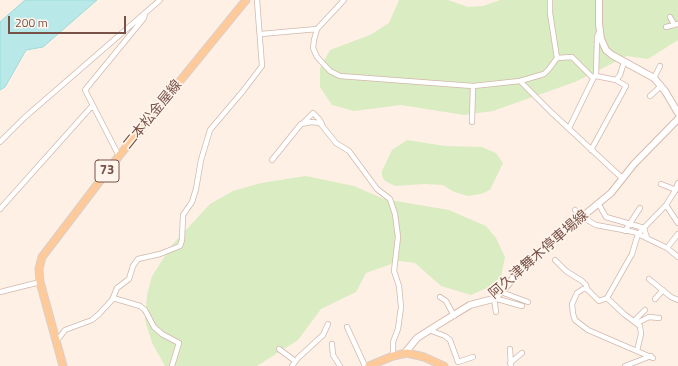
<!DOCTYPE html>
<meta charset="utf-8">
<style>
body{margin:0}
#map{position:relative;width:678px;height:366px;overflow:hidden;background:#fef0e5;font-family:"Titillium Web",sans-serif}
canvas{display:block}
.scale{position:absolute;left:8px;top:16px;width:118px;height:18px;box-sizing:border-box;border:2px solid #785248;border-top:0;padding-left:5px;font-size:12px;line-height:14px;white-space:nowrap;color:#785248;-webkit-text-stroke:3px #fff5ec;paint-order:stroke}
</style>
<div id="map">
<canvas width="678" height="366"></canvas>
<div class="scale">200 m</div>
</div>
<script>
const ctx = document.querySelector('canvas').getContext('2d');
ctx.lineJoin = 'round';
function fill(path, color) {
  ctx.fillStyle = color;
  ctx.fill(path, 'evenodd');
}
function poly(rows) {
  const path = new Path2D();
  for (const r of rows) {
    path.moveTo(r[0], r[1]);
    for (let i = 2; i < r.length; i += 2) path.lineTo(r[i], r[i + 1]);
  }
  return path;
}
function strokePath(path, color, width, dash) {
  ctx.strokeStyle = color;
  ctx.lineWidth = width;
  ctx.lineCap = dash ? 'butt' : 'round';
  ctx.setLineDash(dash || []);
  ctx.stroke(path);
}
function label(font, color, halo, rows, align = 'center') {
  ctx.font = font + ' "Titillium Web","Noto Sans JP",sans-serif';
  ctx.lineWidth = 3.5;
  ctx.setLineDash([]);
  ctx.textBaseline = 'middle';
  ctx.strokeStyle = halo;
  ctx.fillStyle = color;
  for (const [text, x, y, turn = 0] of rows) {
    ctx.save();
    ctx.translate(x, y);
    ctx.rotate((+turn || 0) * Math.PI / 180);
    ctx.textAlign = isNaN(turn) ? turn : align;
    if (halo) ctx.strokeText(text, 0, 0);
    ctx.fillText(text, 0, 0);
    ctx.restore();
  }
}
const green = poly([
 [399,0,448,0,468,7,483,6,500,0,678,0,678,40,648,59,627,56,575,82,493,111,464,115,401,105,354,111,332,105,320,87,320,68,330,50,370,35,389,23],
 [407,140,445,146,482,147,496,153,503,163,490,190,481,194,468,196,454,192,443,185,425,184,395,186,385,181,382,176,382,171,392,150],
 [306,176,354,186,384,199,449,210,486,226,496,238,505,257,501,277,487,288,471,295,441,286,415,263,400,261,366,273,356,292,321,309,298,340,257,366,165,366,152,343,145,320,147,295,152,276,172,245,210,204,233,191,261,183]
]);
const water = poly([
 [25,0,97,0,43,47,26,50,5,87,0,90,0,22,25,0]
]);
const street = poly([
 [344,0,317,29,314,40,313,48,317,57,330,71,340,76,473,86,520,81,544,74,549,69,557,58,550,13,550,0],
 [670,17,674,24],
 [666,27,678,24],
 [261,34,317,29],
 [557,58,572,57,592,77,596,76,616,80,626,86,591,150],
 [596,76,597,37,599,32],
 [654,78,660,66],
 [616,80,620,75,624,62],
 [520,81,551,112,622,178],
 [650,96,661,86],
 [472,122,473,86],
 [302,124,313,113,319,119,322,124],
 [569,128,594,77],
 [0,142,24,118,160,0],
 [119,156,85,90,144,18,145,13],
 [272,160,301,124,311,122,320,123,336,143,349,151,377,189,390,199,395,214,398,237,394,271,399,286,401,307,398,329,393,342,393,356],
 [661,184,676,190],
 [598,203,606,217,644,228,647,238],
 [666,205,678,223],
 [0,209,92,106],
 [575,210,582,217,596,225,634,232,667,248,678,234],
 [625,231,640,208],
 [667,248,678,257],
 [555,260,566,271,582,281,586,285,587,289],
 [649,279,671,297,678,300],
 [0,292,40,282],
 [501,292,528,302],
 [440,297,446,301,454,316],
 [113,298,140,306,145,310,154,327,162,334,179,343,172,366],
 [494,298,522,306],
 [494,298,496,312],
 [607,298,624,314,640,326,641,334,637,351],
 [655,299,663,290],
 [634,321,645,310],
 [637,323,649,317,659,318],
 [347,327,365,366],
 [429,330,445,336,450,340,458,362,473,357],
 [56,342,65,330,92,320,99,314,112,300,117,288,129,279,133,266,138,259,160,254,180,246,182,240,183,215,192,202,196,189,201,160,210,130,243,91,262,66,257,0],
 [332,344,333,355,340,366],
 [279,349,295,361],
 [510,349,511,366],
 [653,358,588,330,575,320,573,314,572,304,577,293,583,289,587,289,599,301,607,298,632,254,638,234,666,205,675,191,678,183],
 [510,363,522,353],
 [292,366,298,358,323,335,328,324],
 [625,366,651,356]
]);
const secondary = poly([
 [599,0,599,24,601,39,606,50,612,55,654,78,665,91,678,113],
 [404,354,417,338,439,324,470,305,493,299,499,294,531,259,611,193,634,164,678,119]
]);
const primary = poly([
 [63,366,40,282,39,269,42,257,119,156,246,0],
 [369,366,393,356,407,353,424,357,444,366]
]);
const shields = [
 [107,171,24]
];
const shieldNames = [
 ["73",107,171]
];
const streetNames = [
 ["二本松金屋線",153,115,-51],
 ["阿久津舞木停車場線",539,255,-41]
];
fill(green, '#daecc2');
fill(water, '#b8e9e8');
strokePath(water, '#9ddbdb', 1);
strokePath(street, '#d2b8ac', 6);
strokePath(secondary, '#d8b9ac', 8);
strokePath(primary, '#d9cfcc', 9);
strokePath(street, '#fff', 4.5);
strokePath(secondary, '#fff', 6);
strokePath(primary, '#ffca9a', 7);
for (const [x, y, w] of shields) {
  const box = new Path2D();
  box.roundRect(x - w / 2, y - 11, w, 22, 3);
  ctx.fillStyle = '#fff5ec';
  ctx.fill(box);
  strokePath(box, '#785248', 1);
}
label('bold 13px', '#785248', null, shieldNames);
label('14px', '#785248', '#fff5ec', streetNames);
</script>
